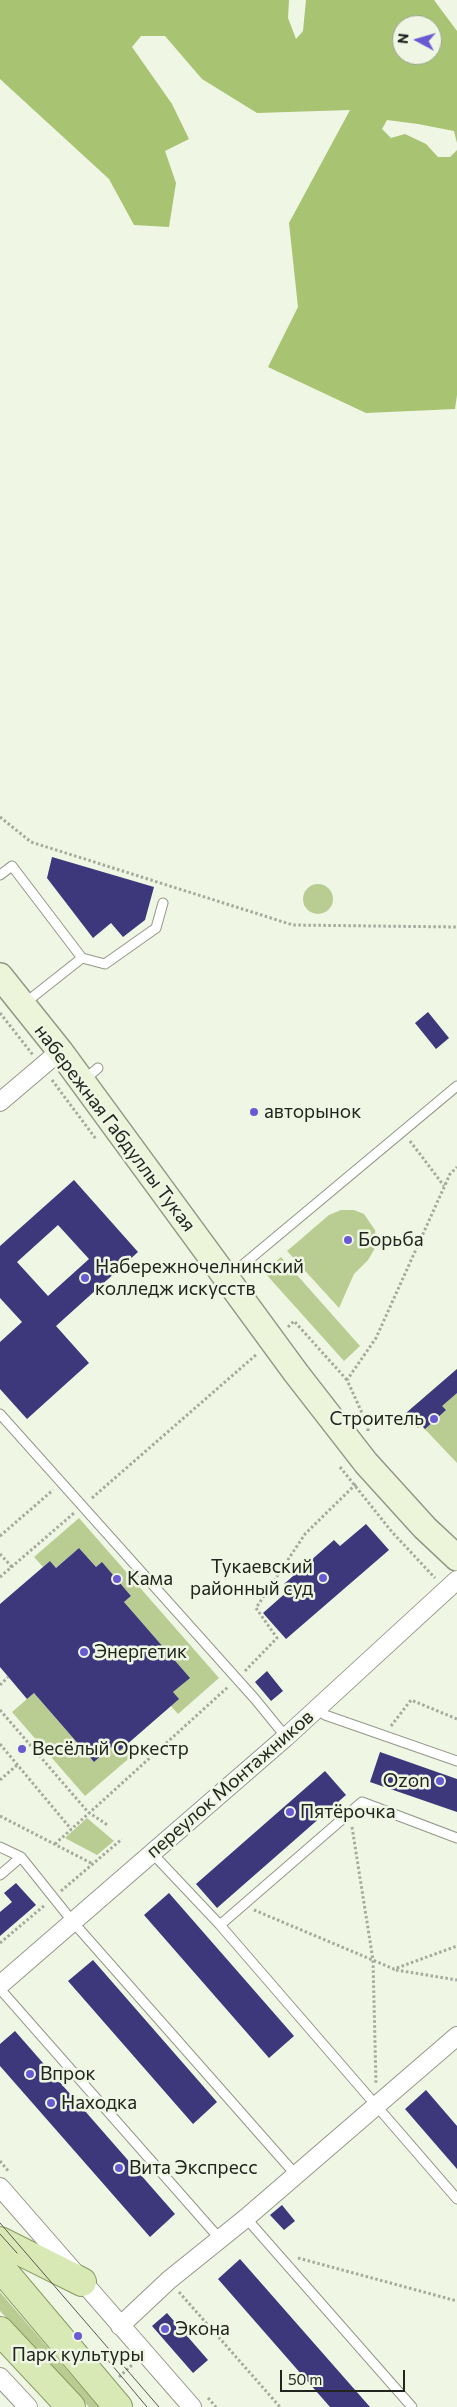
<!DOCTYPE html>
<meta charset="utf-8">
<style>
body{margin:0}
#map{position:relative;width:457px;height:2407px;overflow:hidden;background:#eff6e4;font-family:Commissioner,sans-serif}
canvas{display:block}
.north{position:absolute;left:392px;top:15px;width:50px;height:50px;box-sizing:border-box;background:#eff6e4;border:1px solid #9da295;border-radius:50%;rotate:276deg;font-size:14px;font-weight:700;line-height:20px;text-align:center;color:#22241e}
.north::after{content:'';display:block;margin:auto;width:18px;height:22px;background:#695ad4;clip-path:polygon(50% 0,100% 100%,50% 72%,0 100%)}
.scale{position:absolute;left:280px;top:2370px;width:125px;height:22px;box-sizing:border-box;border:2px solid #22241e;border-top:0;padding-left:6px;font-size:15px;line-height:18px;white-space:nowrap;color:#22241e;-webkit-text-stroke:4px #eff6e4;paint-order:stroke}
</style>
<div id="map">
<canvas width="457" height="2407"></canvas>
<div class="north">N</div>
<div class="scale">50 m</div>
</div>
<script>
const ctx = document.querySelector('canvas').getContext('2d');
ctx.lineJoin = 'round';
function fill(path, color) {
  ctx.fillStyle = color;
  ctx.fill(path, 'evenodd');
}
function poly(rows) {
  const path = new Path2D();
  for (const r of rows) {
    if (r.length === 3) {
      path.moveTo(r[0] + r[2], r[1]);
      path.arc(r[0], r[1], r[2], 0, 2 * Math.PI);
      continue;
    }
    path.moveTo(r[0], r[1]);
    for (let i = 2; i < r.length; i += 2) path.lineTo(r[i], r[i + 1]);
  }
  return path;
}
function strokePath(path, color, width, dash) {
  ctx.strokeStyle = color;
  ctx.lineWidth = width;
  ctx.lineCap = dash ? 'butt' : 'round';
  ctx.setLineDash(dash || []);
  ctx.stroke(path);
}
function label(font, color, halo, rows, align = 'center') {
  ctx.font = font + ' Commissioner,sans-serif';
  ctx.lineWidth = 5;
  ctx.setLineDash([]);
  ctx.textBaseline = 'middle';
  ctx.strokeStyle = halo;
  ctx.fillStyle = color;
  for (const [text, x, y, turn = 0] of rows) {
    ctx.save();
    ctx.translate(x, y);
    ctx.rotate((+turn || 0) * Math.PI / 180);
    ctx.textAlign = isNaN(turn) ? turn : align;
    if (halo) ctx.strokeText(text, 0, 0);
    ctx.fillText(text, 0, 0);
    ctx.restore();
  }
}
const green = poly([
 [318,899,15],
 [341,1210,354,1210,364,1214,375,1230,376,1239,374,1250,368,1260,354,1274,339,1308,287,1251,329,1215],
 [281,1257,360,1346,344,1361,264,1272],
 [457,1369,457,1463,421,1425,418,1428,406,1413],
 [79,1518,219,1678,178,1714,171,1706,173,1692,189,1678,124,1602,131,1596,102,1563,96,1567,79,1548,56,1568,50,1561,43,1567,34,1557],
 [34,1693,94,1762,111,1747,125,1746,133,1755,85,1796,12,1712],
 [87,1818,114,1841,97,1855,65,1838],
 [0,2292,99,2407,89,2407,0,2311]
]);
const water = poly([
 [0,0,289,0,288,18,296,39,303,31,306,0,434,0,457,31,457,143,454,131,418,124,387,120,382,129,391,138,405,134,426,144,438,157,450,157,457,150,457,395,455,409,366,413,268,367,298,307,289,223,350,110,257,113,202,79,165,36,141,36,132,47,172,104,189,139,165,151,176,183,169,227,134,225,109,179,0,79],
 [402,25,432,25,432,55,402,55]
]);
const building = poly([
 [52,857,154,887,145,920,123,937,111,923,93,938,47,878],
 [428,1012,449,1038,436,1049,415,1023],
 [74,1180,138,1252,56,1326,89,1363,27,1419,0,1389,0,1342,22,1322,0,1298,0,1246],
 [58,1225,89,1259,48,1296,17,1262],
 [457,1369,457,1393,442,1406,446,1410,425,1429,421,1425,418,1428,406,1413],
 [366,1524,389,1550,286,1639,263,1613,289,1590,284,1584,334,1540,340,1546],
 [79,1548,96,1567,102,1562,131,1596,124,1602,190,1678,173,1692,179,1699,171,1706,117,1753,111,1747,94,1762,34,1693,27,1699,0,1667,0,1604,50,1561,56,1568],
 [267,1671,283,1691,271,1701,255,1682],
 [380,1752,457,1779,457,1812,370,1782],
 [325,1771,346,1795,217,1908,196,1884],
 [16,1883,36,1905,0,1936,0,1912,12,1902,4,1893],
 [169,1893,294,2036,269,2058,144,1915],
 [93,1960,217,2102,193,2124,68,1981],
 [15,2031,175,2214,150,2237,0,2066,0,2044],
 [426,2090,457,2126,457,2169,405,2109],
 [282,2205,295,2221,284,2230,270,2215],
 [240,2259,370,2407,330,2407,218,2279],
 [167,2313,208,2360,193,2373,152,2326]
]);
const path = poly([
 [0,817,31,842,293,925,457,927],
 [0,1013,33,1055],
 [52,1080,96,1139],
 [410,1141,444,1186],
 [288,1327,294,1321,347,1380],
 [368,1431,368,1426,347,1380,376,1338,450,1174,457,1167],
 [340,1467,392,1532,435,1578],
 [92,1498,257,1354],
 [0,1536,53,1490],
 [0,1554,12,1567],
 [0,1577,74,1513],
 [245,1671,277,1638,256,1608,305,1534,357,1483],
 [0,1685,8,1677],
 [0,1710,88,1812,109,1826],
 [391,1726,411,1700,457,1719],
 [0,1744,71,1829],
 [0,1780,17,1765],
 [0,1816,93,1864],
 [352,1827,373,1960,376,2084],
 [55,1844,228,1687],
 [61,1891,122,1839],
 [254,1910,394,1969,457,1946],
 [0,1943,45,1905],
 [396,1970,457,1980],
 [0,2161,9,2172],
 [298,2258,457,2301],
 [179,2292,280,2407],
 [119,2377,133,2364],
 [208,2398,216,2407]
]);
const lane = poly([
 [0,875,12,866,82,958,25,1003],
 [82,958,105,964,156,928,163,903],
 [83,1081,98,1068],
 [227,1278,457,1086],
 [0,1414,255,1699,286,1737],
 [325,1715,457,1761],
 [0,1847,21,1857,73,1922,296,2175],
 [152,1853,220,1925,362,1802,457,1838],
 [0,1875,21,1857],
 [220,1925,457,2199],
 [0,1989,220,2239],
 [246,2218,412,2407]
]);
const street = poly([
 [0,1102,60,1051],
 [0,1985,286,1737,457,1580],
 [0,2187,192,2407],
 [120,2326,169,2280,246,2218,457,2036],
 [0,2377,28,2407]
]);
const secondary = poly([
 [0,976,60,1051,296,1373,366,1463,425,1528,457,1558]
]);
const primary = poly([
 [0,2241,82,2282],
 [0,2267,118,2407],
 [0,2331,71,2407]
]);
const tram = poly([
 [0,2223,159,2407],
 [0,2234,17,2253],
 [106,2358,147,2407]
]);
const markers = [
 [254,1112,5,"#695ad4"],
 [348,1240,5,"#695ad4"],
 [85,1278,5,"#695ad4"],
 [434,1419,5,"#695ad4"],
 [323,1578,5,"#695ad4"],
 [117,1579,5,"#695ad4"],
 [84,1652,5,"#695ad4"],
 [22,1749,5,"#695ad4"],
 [440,1781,5,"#695ad4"],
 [290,1812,5,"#695ad4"],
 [30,2074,5,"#695ad4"],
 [51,2103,5,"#695ad4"],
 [119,2168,5,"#695ad4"],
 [165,2329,5,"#695ad4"],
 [78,2336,5,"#695ad4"]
];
const poiNames = [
 ["авторынок",264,1112],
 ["Борьба",358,1240],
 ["Набережночелнинский",95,1267],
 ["колледж искусств",95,1289],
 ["Строитель",424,1419,"right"],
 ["Тукаевский",313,1567,"right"],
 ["районный суд",313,1589,"right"],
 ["Кама",127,1579],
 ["Энергетик",94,1652],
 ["Весёлый Оркестр",32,1749],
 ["Ozon",430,1781,"right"],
 ["Пятёрочка",300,1812],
 ["Впрок",40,2074],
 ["Находка",61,2103],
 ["Вита Экспресс",129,2168],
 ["Экона",175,2329],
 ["Парк культуры",78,2355,"center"]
];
const streetNames = [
 ["набережная Габдуллы Тукая",115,1128,53],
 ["переулок Монтажников",230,1784,-41]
];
fill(green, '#b9cd93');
fill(water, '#a8c371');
fill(building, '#3d377b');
strokePath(lane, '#929888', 11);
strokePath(street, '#929888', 20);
strokePath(secondary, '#929888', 28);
strokePath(primary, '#879b61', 30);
strokePath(path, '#a5aa9d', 3, [2.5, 2.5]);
strokePath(lane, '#fff', 9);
strokePath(street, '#fff', 18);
strokePath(secondary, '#ecf4da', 25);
strokePath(primary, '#d8e9b6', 28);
strokePath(tram, '#565950', 1);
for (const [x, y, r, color] of markers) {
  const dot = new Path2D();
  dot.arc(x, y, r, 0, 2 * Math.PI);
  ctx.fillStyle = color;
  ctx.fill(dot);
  strokePath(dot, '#eff6e4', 2);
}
label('19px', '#22241e', '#eff6e4', poiNames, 'left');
label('19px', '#22241e', '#eff6e4', streetNames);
</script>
